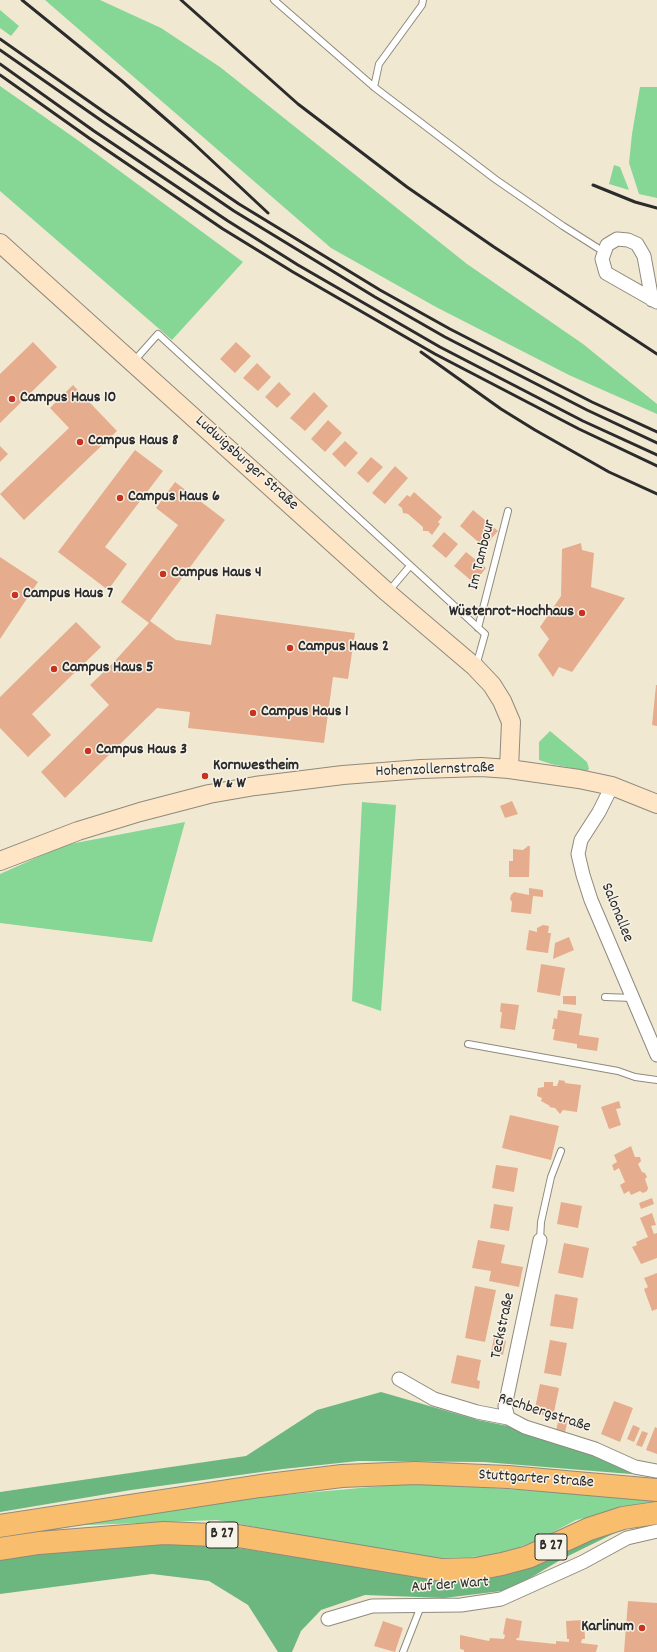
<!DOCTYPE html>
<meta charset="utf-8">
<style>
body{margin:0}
canvas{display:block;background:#f1e8d1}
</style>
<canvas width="657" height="1652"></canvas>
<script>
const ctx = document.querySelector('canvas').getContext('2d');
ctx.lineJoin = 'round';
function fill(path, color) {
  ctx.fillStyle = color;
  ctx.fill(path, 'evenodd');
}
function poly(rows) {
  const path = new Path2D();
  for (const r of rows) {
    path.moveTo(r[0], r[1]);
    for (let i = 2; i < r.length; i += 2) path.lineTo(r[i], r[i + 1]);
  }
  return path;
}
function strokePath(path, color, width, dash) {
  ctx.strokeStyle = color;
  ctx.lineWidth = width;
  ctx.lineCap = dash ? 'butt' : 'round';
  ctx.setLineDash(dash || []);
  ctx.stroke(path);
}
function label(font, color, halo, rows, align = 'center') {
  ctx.font = font + ' Dekko,sans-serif';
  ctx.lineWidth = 3;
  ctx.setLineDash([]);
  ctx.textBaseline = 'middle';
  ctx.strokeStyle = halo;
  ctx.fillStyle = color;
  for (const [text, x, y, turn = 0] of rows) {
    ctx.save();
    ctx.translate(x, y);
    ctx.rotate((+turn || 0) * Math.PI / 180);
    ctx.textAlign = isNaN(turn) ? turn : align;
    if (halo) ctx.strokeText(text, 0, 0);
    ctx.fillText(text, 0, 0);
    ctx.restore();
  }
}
const green = poly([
 [45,0,100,0,161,28,220,67,467,264,583,344,657,404,657,414,569,375,436,307,331,248],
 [0,10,19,26,11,36,0,28],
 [0,86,79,141,243,262,172,340,0,191],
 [640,87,657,87,657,198,639,194,629,163,632,134],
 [614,165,620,167,629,190,609,184],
 [550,731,587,762,589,769,587,771,551,764,539,760,539,742],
 [362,802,396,805,381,1011,352,1001],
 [185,822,152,942,0,923,0,874,65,845],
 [416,1483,657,1499,657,1501,576,1520,538,1540,497,1556,439,1558,353,1545,217,1520,62,1526,260,1497]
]);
const forest = poly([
 [381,1392,478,1420,508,1426,585,1452,643,1475,484,1462,358,1461,283,1469,131,1490,0,1512,0,1492,246,1456,317,1410],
 [631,1525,562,1559,510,1590,444,1598,365,1595,321,1610,301,1631,292,1652,278,1652,248,1605,209,1581,152,1574,0,1594,0,1557,153,1542,213,1544,443,1580]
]);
const building = poly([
 [33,342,57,367,0,423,0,374],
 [236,342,251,356,235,373,220,359],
 [257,363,271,377,258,391,243,378],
 [279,382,291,394,277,408,265,397],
 [73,385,117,431,24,520,0,494,69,428,50,408],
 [314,392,328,406,305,431,290,418],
 [328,420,342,433,325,452,311,439],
 [345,441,358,453,345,467,332,454],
 [0,446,8,454,0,462],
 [135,450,163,471,105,547,127,564,108,590,58,552],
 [371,457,383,467,368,483,357,473],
 [395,466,408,478,385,504,372,493],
 [175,482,225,520,150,621,176,640,211,645,216,614,355,633,348,679,333,677,324,743,188,728,190,712,157,708,65,798,41,772,109,705,90,685,113,663,149,623,121,602,178,525,156,508],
 [414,492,442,517,438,522,440,524,432,535,428,531,423,531,423,527,408,514,403,513,402,508,398,505,407,495,410,497],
 [473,510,498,531,484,547,460,526],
 [444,532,458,544,446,558,432,546],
 [581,543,582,550,594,553,591,587,625,598,572,672,559,667,553,677,538,655,549,639,540,627,561,596,562,549],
 [466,552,486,568,474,583,454,566],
 [0,557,38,582,0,639],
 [76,622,101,647,32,714,51,735,28,757,0,728,0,697],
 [656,685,657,685,657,726,652,725],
 [512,801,518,814,505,818,500,806],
 [528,846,530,846,529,877,509,877,509,861,513,861,513,849,523,850],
 [529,888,543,890,543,897,533,896,531,914,511,912,512,902,510,899,511,895,514,892,529,895],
 [543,925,549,926,548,933,551,933,548,953,526,950,529,930,537,932,537,928],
 [569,937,574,950,553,959,555,943],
 [541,964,565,968,560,996,537,992],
 [563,996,576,996,576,1005,563,1004],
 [501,1003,519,1005,515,1030,500,1028,502,1012,500,1012],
 [558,1010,582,1014,579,1035,599,1038,597,1051,577,1048,577,1044,553,1040,555,1029,552,1029,554,1018,557,1019],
 [559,1080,565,1081,565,1083,581,1085,577,1112,563,1110,560,1114,555,1108,549,1107,550,1106,541,1101,542,1098,537,1096,538,1088,544,1087,544,1082,553,1082,553,1086,557,1086],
 [619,1101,621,1108,616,1109,621,1125,609,1129,601,1107],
 [510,1115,559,1126,551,1160,502,1148],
 [631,1146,635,1157,640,1157,641,1161,638,1164,642,1172,645,1173,647,1177,645,1179,648,1188,647,1191,643,1193,640,1191,631,1195,629,1191,624,1194,620,1185,625,1182,619,1168,614,1171,612,1165,617,1162,614,1155],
 [496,1165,518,1168,514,1192,492,1188],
 [652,1198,654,1204,641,1209,639,1203],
 [561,1202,582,1206,578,1228,557,1224],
 [494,1204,513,1207,509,1231,490,1228],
 [652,1213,656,1225,651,1226,654,1234,657,1233,657,1258,641,1264,632,1247,637,1245,636,1242,648,1237,640,1218],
 [478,1240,505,1245,501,1263,523,1267,519,1287,489,1281,491,1271,472,1268],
 [564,1243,589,1248,583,1278,558,1273],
 [657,1273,657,1309,652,1311,644,1289,648,1287,644,1278],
 [475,1286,496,1290,485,1342,465,1338],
 [555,1294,578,1298,573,1329,550,1326],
 [494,1338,506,1341,503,1355,491,1352],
 [550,1340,567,1343,561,1376,544,1373],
 [457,1355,481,1360,477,1380,480,1381,479,1389,451,1383],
 [540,1384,559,1388,553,1417,534,1413],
 [614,1401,633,1408,620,1442,601,1434],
 [559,1417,568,1418,565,1433,556,1431],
 [633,1425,640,1428,634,1442,627,1439],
 [655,1427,657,1428,657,1454,646,1450],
 [642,1431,648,1433,642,1447,636,1445],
 [628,1601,657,1603,657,1652,624,1652],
 [506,1618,522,1621,519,1638,517,1638,516,1640,556,1644,556,1641,569,1642,569,1639,567,1639,566,1621,584,1620,585,1639,582,1639,581,1643,598,1645,596,1652,464,1652,464,1650,460,1649,460,1635,489,1641,490,1638,504,1639,505,1635,503,1634],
 [383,1621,403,1628,395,1652,374,1646]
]);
const lane = poly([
 [274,0,374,87,495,179,563,226,604,252],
 [374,87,379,64,422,5,423,0],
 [134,361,158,334,485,634,476,666],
 [388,592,410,566],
 [478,628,508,511],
 [605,997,633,998],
 [468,1044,618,1071,635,1077,657,1080],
 [540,1240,541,1222,551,1177,561,1151],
 [403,1652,421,1606]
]);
const street = poly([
 [652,300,644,256,637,244,628,240,617,239,607,245,602,259,606,273,657,302],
 [612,786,599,812,581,840,578,854,583,875,591,900,657,1055],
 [399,1379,434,1399,477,1412,508,1418,525,1427,595,1449,635,1467,657,1471],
 [508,1418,505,1406,540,1240],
 [328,1619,372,1606,461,1605,501,1599,583,1562,627,1538,657,1531]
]);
const secondary = poly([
 [0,243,388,593,475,667,492,685,502,701,511,722,509,769],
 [0,861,78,831,140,812,209,794,255,786,343,775,421,769,481,767,509,769,579,779,612,786,657,804]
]);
const highway = poly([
 [0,1526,260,1486,342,1476,415,1473,508,1477,657,1490],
 [0,1549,39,1543,164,1533,238,1536,442,1570,476,1569,502,1564,528,1557,589,1529,623,1518,657,1513]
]);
const rail = poly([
 [22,0,122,81,191,141,268,213],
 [181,0,298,104,407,187,494,247,657,354],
 [0,39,107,114,239,204,380,290,450,329,592,402,657,432],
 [0,50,102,121,234,211,375,297,445,337,515,373,587,410,657,443],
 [0,64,94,131,228,221,298,265,440,347,583,421,657,455],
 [0,75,89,138,223,229,293,272,435,354,579,429,657,466],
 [593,185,635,202,657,208],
 [421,352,501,409,535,430,609,472,657,494]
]);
const markers = [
 [12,399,4,"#c8321e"],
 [80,442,4,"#c8321e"],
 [120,498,4,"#c8321e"],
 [163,574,4,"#c8321e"],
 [15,595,4,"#c8321e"],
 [582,613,4,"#c8321e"],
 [290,648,4,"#c8321e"],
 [54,669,4,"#c8321e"],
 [253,713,4,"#c8321e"],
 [88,751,4,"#c8321e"],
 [205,776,4,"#c8321e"],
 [642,1628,4,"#c8321e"]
];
const shields = [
 [222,1535,32],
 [551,1547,32]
];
const shieldNames = [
 ["B 27",222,1535],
 ["B 27",551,1547]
];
const poiNames = [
 ["Campus Haus 10",20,399],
 ["Campus Haus 8",88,442],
 ["Campus Haus 6",128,498],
 ["Campus Haus 4",171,574],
 ["Campus Haus 7",23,595],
 ["Wüstenrot-Hochhaus",574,613,"right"],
 ["Campus Haus 2",298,648],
 ["Campus Haus 5",62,669],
 ["Campus Haus 1",261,713],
 ["Campus Haus 3",96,751],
 ["Kornwestheim",213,767],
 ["W & W",213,785],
 ["Karlinum",634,1628,"right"]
];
const streetNames = [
 ["Ludwigsburger Straße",246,464,42],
 ["Im Tambour",483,555,-76],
 ["Hohenzollernstraße",435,771,-2],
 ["Salonallee",616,913,68],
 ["Teckstraße",504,1326,-78],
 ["Rechbergstraße",544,1414,18],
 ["Stuttgarter Straße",536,1480,4],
 ["Auf der Wart",450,1586,-4]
];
fill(green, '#86d696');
fill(forest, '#6cb77f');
fill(building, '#e5ad8e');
strokePath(lane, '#8e8a7e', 8);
strokePath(street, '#8e8a7e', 15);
strokePath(secondary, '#8e8a7e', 20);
strokePath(highway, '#8e8a7e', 24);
strokePath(lane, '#fff', 6);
strokePath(street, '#fff', 13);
strokePath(secondary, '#fde5c5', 18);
strokePath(highway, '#f9be6d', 22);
strokePath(rail, '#2b2b2b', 3);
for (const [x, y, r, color] of markers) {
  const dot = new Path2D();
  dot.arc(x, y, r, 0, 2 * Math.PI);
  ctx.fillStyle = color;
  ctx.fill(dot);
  strokePath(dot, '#f7f3e8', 1.5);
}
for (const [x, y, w] of shields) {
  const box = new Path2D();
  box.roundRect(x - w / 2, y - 13, w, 26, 3);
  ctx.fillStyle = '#f7f3e8';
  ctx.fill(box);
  strokePath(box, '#2b2b2b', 1);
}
label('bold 15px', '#2b2b2b', null, shieldNames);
label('bold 16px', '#2b2b2b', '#f7f3e8', poiNames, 'left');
label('16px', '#2b2b2b', '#f7f3e8', streetNames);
</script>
